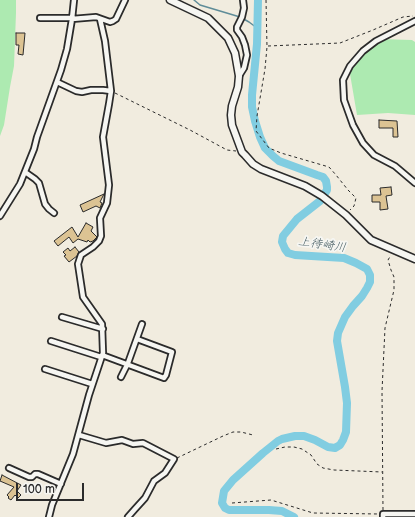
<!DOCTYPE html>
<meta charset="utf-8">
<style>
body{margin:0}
#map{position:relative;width:415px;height:517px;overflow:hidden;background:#f1ecdf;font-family:"Balsamiq Sans",sans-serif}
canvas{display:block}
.scale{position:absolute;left:16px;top:483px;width:68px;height:18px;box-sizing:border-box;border:2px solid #2b2b2b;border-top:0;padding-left:5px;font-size:12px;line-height:14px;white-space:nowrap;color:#2b2b2b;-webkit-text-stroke:3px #f6f6f2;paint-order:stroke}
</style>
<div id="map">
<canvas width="415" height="517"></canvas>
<div class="scale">100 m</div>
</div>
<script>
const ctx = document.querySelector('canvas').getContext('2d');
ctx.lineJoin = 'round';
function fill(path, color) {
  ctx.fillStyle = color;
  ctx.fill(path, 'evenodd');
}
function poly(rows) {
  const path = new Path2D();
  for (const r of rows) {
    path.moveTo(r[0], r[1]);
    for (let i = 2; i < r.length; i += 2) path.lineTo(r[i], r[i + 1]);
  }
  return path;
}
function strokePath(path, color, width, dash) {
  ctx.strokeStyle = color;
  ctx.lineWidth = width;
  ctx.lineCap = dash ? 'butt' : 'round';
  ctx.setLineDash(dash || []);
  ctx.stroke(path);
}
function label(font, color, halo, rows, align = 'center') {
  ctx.font = font + ' "Balsamiq Sans","Klee One",sans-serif';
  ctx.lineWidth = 3.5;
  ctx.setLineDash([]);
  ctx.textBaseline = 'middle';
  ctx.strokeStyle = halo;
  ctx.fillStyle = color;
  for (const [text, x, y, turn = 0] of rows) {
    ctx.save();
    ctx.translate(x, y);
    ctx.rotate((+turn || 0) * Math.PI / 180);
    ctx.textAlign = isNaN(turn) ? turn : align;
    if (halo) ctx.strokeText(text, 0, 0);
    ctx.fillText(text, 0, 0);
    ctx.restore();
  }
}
const green = poly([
 [0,0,16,0,16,13,14,66,10,87,4,125,0,136],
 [378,39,412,40,415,42,415,115,388,113,357,115,350,74,356,55]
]);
const stream = poly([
 [194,0,200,5,240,17,249,22,257,28]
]);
const river = poly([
 [258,0,257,44,252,95,252,107,255,121,260,137,265,148,273,156,279,161,317,175,323,177,326,181,327,187,327,190,320,201,297,219,283,236,282,242,285,249,288,253,295,255,344,258,356,263,367,269,370,275,370,282,367,288,362,296,353,306,345,317,338,333,337,341,345,387,347,403,346,432,343,440,340,445,335,448,328,447,315,440,304,436,295,436,282,439,278,441,263,453,233,480,224,491,222,503,225,508,229,510,269,510,282,511,294,517]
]);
const building = poly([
 [16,33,25,33,23,55,18,54,19,45,16,45,16,33],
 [379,120,397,121,398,137,393,137,393,128,379,128,379,120],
 [391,187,392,195,386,196,388,209,380,210,380,202,372,202,372,195,381,195,380,188,391,187],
 [104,194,100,202,102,203,100,208,96,206,83,212,80,205,104,194],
 [86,223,93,227,91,231,97,237,93,241,90,242,88,240,87,242,78,239,73,243,69,237,58,246,54,241,72,227,78,237,86,223],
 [75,247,79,252,77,256,69,262,64,256,66,255,63,252,68,248,70,251,75,247],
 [2,475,21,485,17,491,21,495,18,498,15,495,11,500,8,498,9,497,7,495,14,487,0,481,2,475]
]);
const path = poly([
 [266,0,267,47,265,69,257,116,256,131,269,148,281,153,329,167,336,175,348,190,356,198,354,206,350,210],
 [268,46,340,43,373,30,403,17,413,16],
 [115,93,190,130,227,150,236,151],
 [276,449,285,447,294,447,302,449,311,455,317,464,323,468,334,470,382,472],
 [177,458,223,436,233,432,241,432,253,435],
 [232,503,271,500,313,513,379,514],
 [383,510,382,391,385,328,394,290,394,277,391,270,388,260,391,255]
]);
const street = poly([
 [40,18,70,18,72,19,96,17,110,22,113,21,116,19,125,0],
 [415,21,376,41,363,51,350,66,343,80,344,100,353,125,363,143,374,155,395,166,415,183],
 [239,76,244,68,247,55,245,45,242,37,237,30,237,27,242,17,244,8,243,0],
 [57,82,76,91,82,92,91,90,103,90,111,91],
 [25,172,35,179,39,183,45,204,49,209,54,213],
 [0,216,20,184,34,149,37,137,61,70,67,49,72,19,74,0],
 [62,317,103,329],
 [51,341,101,357],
 [102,355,164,378,166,375,172,352,137,339],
 [45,369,92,384],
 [121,377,128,363,142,324],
 [79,435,106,443,122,440,133,444,143,443,174,459,165,473,154,481,145,498,135,509,128,517],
 [9,468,29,477,32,477,35,474,38,474,61,484],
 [49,517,52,505,73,454,89,395,103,353,102,324,83,297,78,264,81,255,93,247,99,241,101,236,100,218,107,203,109,185,103,137,109,104,111,91,105,41,100,19],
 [383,517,383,514,415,514]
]);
const secondary = poly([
 [170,0,208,18,228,38,235,53,239,76,238,87,232,106,231,115,232,125,242,152,245,155,253,164,261,169,305,186,322,196,346,215,371,240,415,259]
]);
const waterNames = [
 ["上待崎川",322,245,8]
];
fill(green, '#adeab1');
strokePath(stream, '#5f8c98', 1.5);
strokePath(river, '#81cde1', 8);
fill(building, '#dcc393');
strokePath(building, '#2b2b2b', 1);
strokePath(street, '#2b2b2b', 8);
strokePath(secondary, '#2b2b2b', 9);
strokePath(path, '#2b2b2b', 1, [3, 3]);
strokePath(street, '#f6f6f2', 4.5);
strokePath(secondary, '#f6f6f2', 6);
label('italic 12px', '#455c62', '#f6f6f2', waterNames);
</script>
